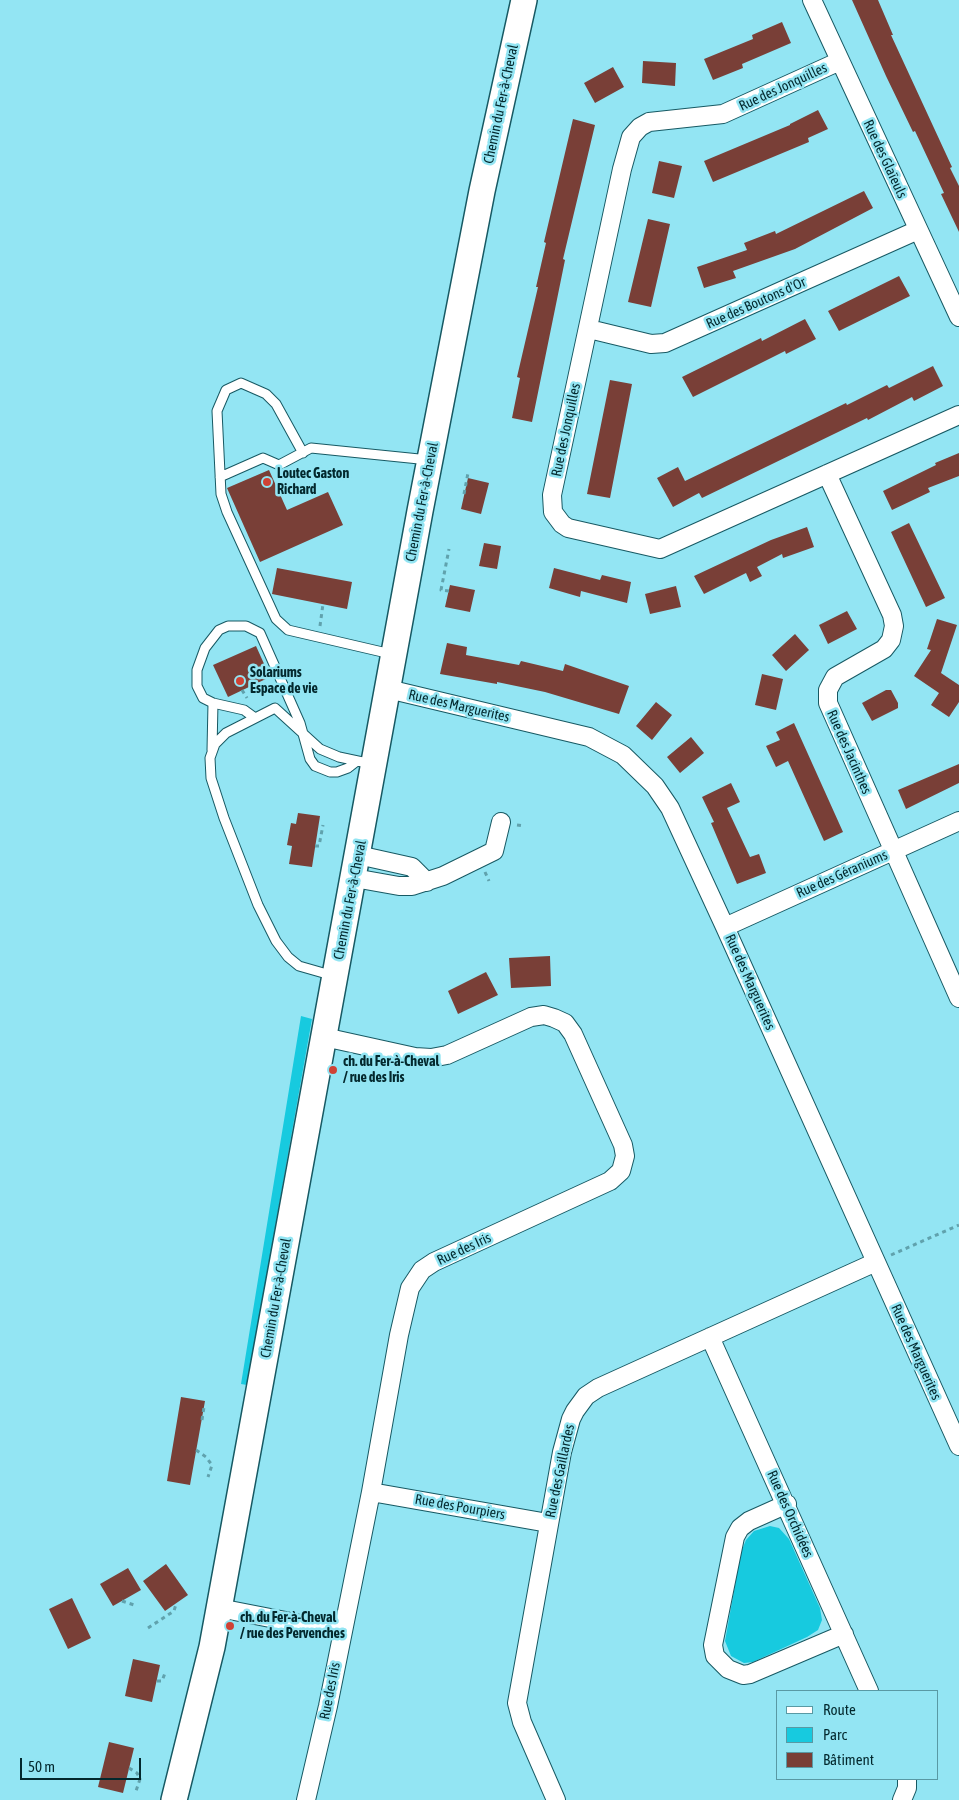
<!DOCTYPE html>
<meta charset="utf-8">
<style>
body{margin:0}
#map{position:relative;width:959px;height:1800px;overflow:hidden;background:#93e5f3;font-family:"Asap Condensed",sans-serif}
canvas{display:block}
.legend{position:absolute;left:776px;top:1690px;width:162px;height:90px;box-sizing:border-box;background:#93e5f3;border:1px solid #5999a4;margin:0;padding:6px 9px;list-style:none;font-size:15px;color:#03282d}
.legend li{display:flex;align-items:center;gap:10px;height:25px}
.legend b{width:25px;border:1px solid #5999a4}
.scale{position:absolute;left:20px;top:1758px;width:121px;height:22px;box-sizing:border-box;border:2px solid #03282d;border-top:0;padding-left:6px;font-size:15px;line-height:18px;white-space:nowrap;color:#03282d;-webkit-text-stroke:4px #93e5f3;paint-order:stroke}
</style>
<div id="map">
<canvas width="959" height="1800"></canvas>
<ul class="legend">
<li><b style="height:6px;background:#fff"></b>Route</li>
<li><b style="height:14px;background:#17cadf"></b>Parc</li>
<li><b style="height:14px;background:#793f37"></b>Bâtiment</li>
</ul>
<div class="scale">50 m</div>
</div>
<script>
const ctx = document.querySelector('canvas').getContext('2d');
ctx.lineJoin = 'round';
function fill(path, color) {
  ctx.fillStyle = color;
  ctx.fill(path, 'evenodd');
}
function poly(rows) {
  const path = new Path2D();
  for (const r of rows) {
    path.moveTo(r[0], r[1]);
    for (let i = 2; i < r.length; i += 2) path.lineTo(r[i], r[i + 1]);
  }
  return path;
}
function strokePath(path, color, width, dash) {
  ctx.strokeStyle = color;
  ctx.lineWidth = width;
  ctx.lineCap = dash ? 'butt' : 'round';
  ctx.setLineDash(dash || []);
  ctx.stroke(path);
}
function label(font, color, halo, rows, align = 'center') {
  ctx.font = font + ' "Asap Condensed",sans-serif';
  ctx.lineWidth = 5;
  ctx.setLineDash([]);
  ctx.textBaseline = 'middle';
  ctx.strokeStyle = halo;
  ctx.fillStyle = color;
  for (const [text, x, y, turn = 0] of rows) {
    ctx.save();
    ctx.translate(x, y);
    ctx.rotate((+turn || 0) * Math.PI / 180);
    ctx.textAlign = isNaN(turn) ? turn : align;
    if (halo) ctx.strokeText(text, 0, 0);
    ctx.fillText(text, 0, 0);
    ctx.restore();
  }
}
const green = poly([
 [301,1016,312,1019,247,1385,241,1384],
 [770,1526,779,1528,789,1539,820,1608,822,1620,818,1630,807,1637,753,1662,744,1663,731,1656,725,1641,741,1552,746,1540,754,1531]
]);
const building = poly([
 [852,0,878,0,893,35,891,35,952,167,950,168,959,186,959,232,941,194,944,193,915,131,913,132,886,76],
 [782,22,791,43,742,64,743,68,713,80,704,59,753,39,752,35],
 [643,61,676,63,675,86,642,83],
 [613,67,624,87,595,103,584,83],
 [818,110,828,129,808,138,809,142,713,182,704,161,790,125,790,124],
 [573,119,595,125,563,259,565,260,532,422,512,418,520,378,517,377,538,287,536,287,546,243,544,242],
 [659,161,682,166,674,198,652,193],
 [864,191,873,208,795,249,733,271,736,278,704,288,697,267,747,250,744,243,775,231,776,234],
 [648,219,670,224,651,307,628,302],
 [899,276,910,296,839,331,828,311],
 [805,319,816,339,786,354,785,351,693,397,682,377,761,338,762,341],
 [933,366,943,386,914,401,912,397,868,420,867,418,702,498,699,493,673,507,657,478,678,467,685,481,846,403,847,405,887,385,889,388],
 [610,380,632,384,610,498,587,494],
 [959,453,959,476,928,488,930,492,892,510,883,491,936,465,935,463],
 [269,470,287,510,328,492,343,525,260,562,227,488],
 [468,478,489,483,481,514,461,509],
 [909,523,945,598,926,607,891,532],
 [807,527,814,547,783,558,782,554,757,567,762,576,750,582,746,573,704,594,694,576,771,540],
 [484,543,501,546,497,569,479,566],
 [277,568,352,582,347,609,272,594],
 [554,568,600,580,602,575,631,582,627,603,581,591,580,597,549,588],
 [450,585,475,590,470,612,445,607],
 [676,586,681,607,650,614,645,594],
 [847,611,857,629,828,644,819,625],
 [937,619,957,625,941,673,959,685,959,702,949,717,931,705,939,693,914,676,931,650,927,649],
 [795,634,809,650,786,671,772,655],
 [447,643,467,647,466,655,519,665,521,661,563,671,565,664,629,686,619,714,545,692,497,682,497,684,440,674],
 [256,646,270,677,228,697,213,665],
 [762,674,783,679,776,710,755,705],
 [886,690,891,690,898,703,898,708,872,721,862,703],
 [656,702,672,715,652,740,636,726],
 [794,723,843,832,824,841,788,761,776,767,766,746,780,740,776,732],
 [691,737,704,753,680,773,667,757],
 [959,764,959,783,906,809,898,790],
 [731,783,740,802,727,808,750,857,759,854,766,873,737,884,711,823,714,822,702,797],
 [298,813,320,816,312,867,289,864,292,846,287,845,291,823,296,824],
 [550,956,551,986,511,988,509,958],
 [486,972,498,995,458,1014,448,991],
 [181,1397,205,1401,190,1485,167,1481],
 [166,1564,188,1595,165,1611,143,1581],
 [128,1568,141,1590,113,1606,100,1584],
 [72,1598,91,1638,68,1649,49,1609],
 [133,1659,160,1665,152,1702,125,1696],
 [109,1742,134,1748,123,1793,98,1787]
]);
const path = poly([
 [464,494,468,473],
 [449,591,441,590,449,549],
 [320,626,323,604],
 [242,690,247,698],
 [517,825,524,826],
 [315,846,319,846,323,825],
 [485,872,489,881],
 [891,1255,959,1225],
 [202,1420,204,1407],
 [196,1450,206,1457,212,1465,208,1477],
 [122,1601,134,1605],
 [148,1628,174,1611,176,1604],
 [157,1681,162,1681,165,1673],
 [129,1768,137,1773,140,1779,136,1791]
]);
const lane = poly([
 [303,453,276,404,266,394,241,383,226,390,217,411,221,494,227,512,276,619,288,630,391,654],
 [220,477,263,458,279,465,311,448,429,460],
 [255,718,244,710,213,703,203,698,197,686,197,670,205,648,219,630,228,626,246,626,260,633,300,723,310,759,315,766,330,772,337,772,348,768,357,761],
 [212,750,213,703],
 [334,976,299,966,288,957,276,941,258,905,224,818,211,778,210,758,215,744,226,733,275,708,320,749,339,757,372,764]
]);
const street = poly([
 [812,0,959,317],
 [840,61,723,114,649,122,640,127,631,137,622,169,552,495,553,512,562,524,568,528,660,549,959,415],
 [589,329,651,344,665,343,918,230],
 [827,474,892,615,894,626,891,640,884,649,835,677,828,690,828,703,959,998],
 [388,689,589,737,623,755,655,786,670,808,725,927,959,1446],
 [358,855,412,867,427,882],
 [354,878,399,886,412,886,443,876,494,851,501,822],
 [725,927,959,821],
 [710,1337,869,1691],
 [371,1492,548,1523],
 [787,1504,749,1521,740,1528,735,1537,713,1645,715,1656,728,1669,743,1675,750,1674,844,1634],
 [219,1608,342,1632],
 [306,1800,328,1706,371,1492,399,1335,410,1288,422,1270,434,1262,610,1181,621,1171,625,1156,623,1145,573,1034,565,1023,554,1018,544,1015,531,1017,447,1055,431,1058,415,1057,324,1037],
 [556,1800,522,1722,517,1703,562,1452,571,1419,575,1411,586,1396,598,1388,876,1262],
 [902,1800,907,1788,907,1779]
]);
const secondary = poly([
 [174,1800,212,1647,420,511,482,191,524,0]
]);
const markers = [
 [267,482,5,"#cf4235"],
 [240,681,5,"#cf4235"],
 [333,1070,5,"#cf4235"],
 [230,1626,5,"#cf4235"]
];
const streetNames = [
 ["Rue des Jonquilles",783,87,-25],
 ["Chemin du Fer-à-Cheval",501,104,-78],
 ["Rue des Glaïeuls",885,159,65],
 ["Rue des Boutons d'Or",756,303,-24],
 ["Rue des Jonquilles",566,430,-78],
 ["Chemin du Fer-à-Cheval",422,502,-79],
 ["Rue des Marguerites",459,706,13],
 ["Rue des Jacinthes",849,752,66],
 ["Rue des Géraniums",842,874,-24],
 ["Chemin du Fer-à-Cheval",350,900,-79],
 ["Rue des Marguerites",750,982,66],
 ["Rue des Iris",464,1249,-25],
 ["Chemin du Fer-à-Cheval",276,1298,-80],
 ["Rue des Marguerites",916,1352,66],
 ["Rue des Gaillardes",560,1471,-78],
 ["Rue des Pourpiers",460,1507,10],
 ["Rue des Orchidées",790,1514,66],
 ["Rue des Iris",330,1691,-79]
];
const poiNames = [
 ["Loutec Gaston",277,474],
 ["Richard",277,490],
 ["Solariums",250,673],
 ["Espace de vie",250,689],
 ["ch. du Fer-à-Cheval",343,1062],
 ["/ rue des Iris",343,1078],
 ["ch. du Fer-à-Cheval",240,1618],
 ["/ rue des Pervenches",240,1634]
];
fill(green, '#17cadf');
fill(building, '#793f37');
strokePath(lane, '#175963', 11);
strokePath(street, '#175963', 20);
strokePath(secondary, '#175963', 28);
strokePath(path, '#60a2ad', 3, [4, 4]);
strokePath(lane, '#fff', 9);
strokePath(street, '#fff', 18);
strokePath(secondary, '#fff', 25);
for (const [x, y, r, color] of markers) {
  const dot = new Path2D();
  dot.arc(x, y, r, 0, 2 * Math.PI);
  ctx.fillStyle = color;
  ctx.fill(dot);
  strokePath(dot, '#93e5f3', 2);
}
label('14px', '#03282d', '#93e5f3', streetNames);
label('bold 14px', '#03282d', '#93e5f3', poiNames, 'left');
</script>
